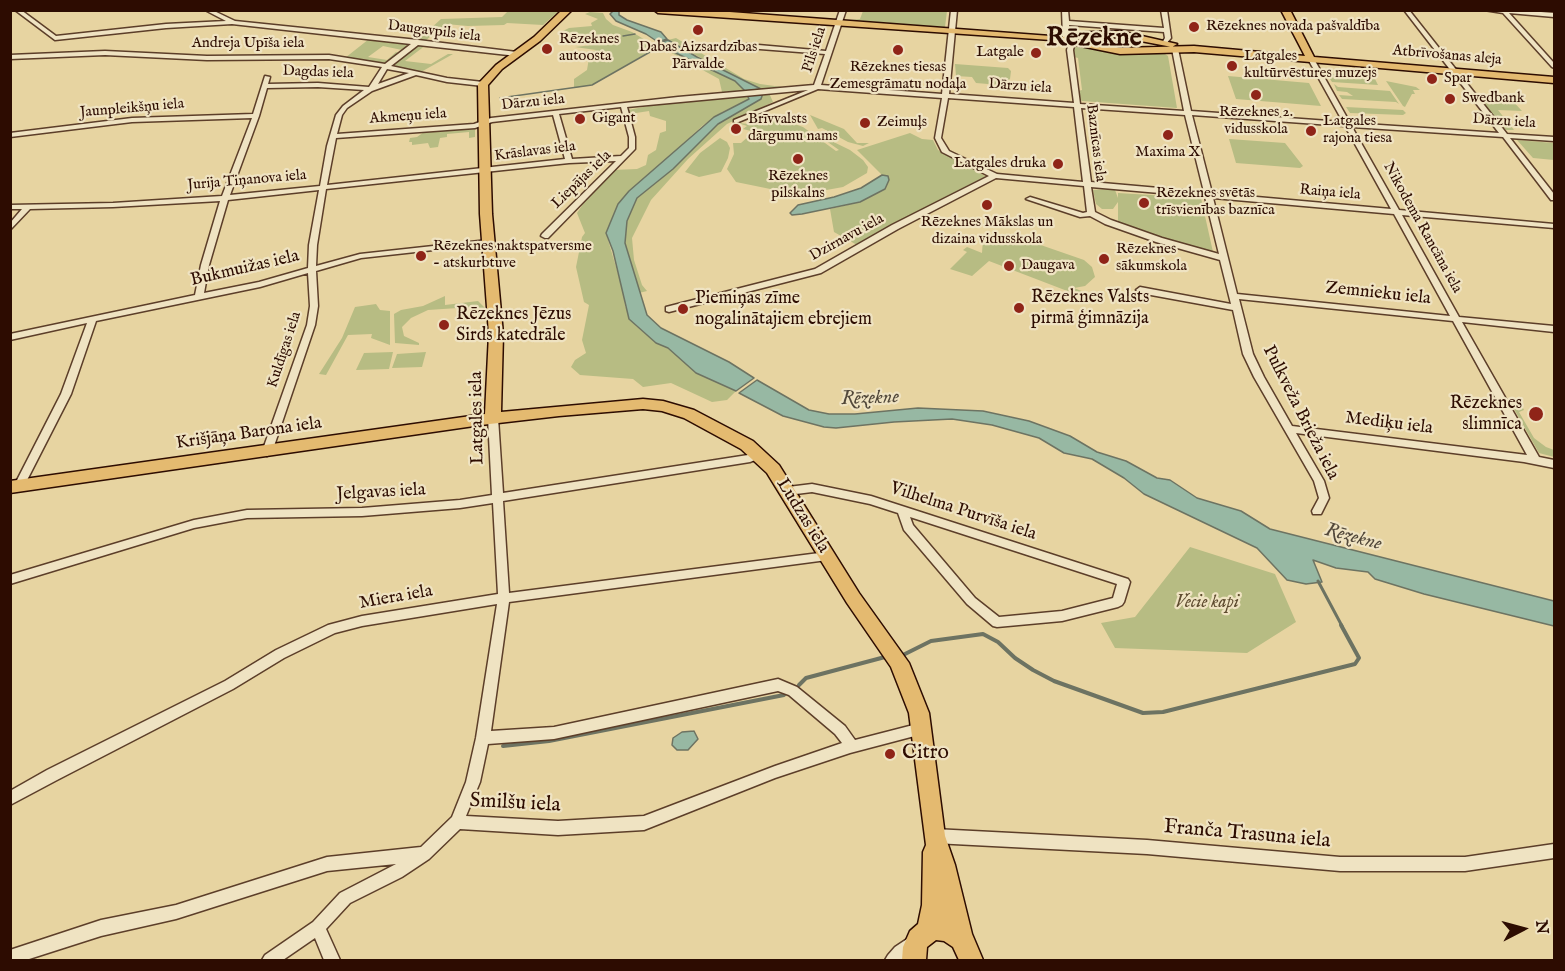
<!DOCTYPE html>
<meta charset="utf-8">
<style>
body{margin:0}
#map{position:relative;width:1565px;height:971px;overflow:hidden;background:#e7d4a1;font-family:"IM FELL English",serif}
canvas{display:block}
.frame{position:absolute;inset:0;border:12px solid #2d0c01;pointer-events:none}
.north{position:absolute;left:1493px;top:899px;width:60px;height:60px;-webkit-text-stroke:4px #efe3c2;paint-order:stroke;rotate:84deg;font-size:16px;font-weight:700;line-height:24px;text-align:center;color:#2d0c01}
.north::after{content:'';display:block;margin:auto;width:21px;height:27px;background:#2d0c01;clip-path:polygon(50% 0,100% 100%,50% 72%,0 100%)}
</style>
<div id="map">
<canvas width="1565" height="971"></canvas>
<div class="frame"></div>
<div class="north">N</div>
</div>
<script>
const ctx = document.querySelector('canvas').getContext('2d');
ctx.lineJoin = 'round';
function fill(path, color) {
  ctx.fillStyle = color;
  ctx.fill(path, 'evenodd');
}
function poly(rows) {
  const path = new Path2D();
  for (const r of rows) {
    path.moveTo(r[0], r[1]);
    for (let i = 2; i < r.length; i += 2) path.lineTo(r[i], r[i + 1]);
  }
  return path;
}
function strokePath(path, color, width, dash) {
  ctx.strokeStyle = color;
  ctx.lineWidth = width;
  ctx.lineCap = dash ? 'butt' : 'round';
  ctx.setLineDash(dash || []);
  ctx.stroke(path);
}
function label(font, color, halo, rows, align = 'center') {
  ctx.font = font + ' "IM FELL English",serif';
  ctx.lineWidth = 4.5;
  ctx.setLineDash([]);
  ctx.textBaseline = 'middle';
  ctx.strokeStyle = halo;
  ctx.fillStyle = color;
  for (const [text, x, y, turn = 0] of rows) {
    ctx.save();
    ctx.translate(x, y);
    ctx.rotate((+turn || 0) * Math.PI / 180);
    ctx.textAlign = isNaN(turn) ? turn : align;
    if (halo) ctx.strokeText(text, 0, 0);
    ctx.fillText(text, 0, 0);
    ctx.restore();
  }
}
const green = poly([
 [508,11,559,11,543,25,507,23,504,25,468,26,446,24,425,41,418,40,441,19,502,17],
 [863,11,863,10,947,11,945,27,851,20,860,19],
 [590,12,603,13,606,19,613,25,632,32,652,44,658,46,659,43,663,47,735,81,745,91,722,92,719,79,659,46,592,85,574,88,574,79,587,70,589,58,586,52,591,53,596,50,575,47,611,43,612,39,583,33,602,38,582,44,580,43,582,40,567,39,574,33,561,32,569,28,592,26,591,23,598,19,585,14],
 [676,38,744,79,760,84,782,87,761,89,755,87,668,40],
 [369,39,413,43,402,50,383,46,368,57,387,60,396,52,400,53,386,64,345,58],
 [419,45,426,45,405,61,431,64,448,54,453,54,421,72,393,65],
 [1077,46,1121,53,1165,54,1168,56,1177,108,1082,101,1079,99,1078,91,1082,90,1078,58,1074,57,1074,47],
 [955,64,1008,68,1011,71,1010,79,1000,85,976,83,972,77,956,76],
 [1326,73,1375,79,1378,85,1332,82],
 [1228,76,1309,83,1321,106,1236,99],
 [1386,81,1416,87,1420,90,1413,90,1415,94,1412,94,1405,107,1403,106],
 [1334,84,1338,87,1390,91,1399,104,1396,102,1342,99,1339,95,1353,96,1347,92,1337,91],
 [763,93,769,93,773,102,727,124,688,159,651,200,632,238,634,260,642,285,647,291,639,293,625,243,627,221,637,198,673,169,718,124,761,99],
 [747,95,749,99,722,112,702,126,618,204,606,233,624,294,625,306,636,326,656,343,668,348,696,373,736,391,727,400,712,402,671,383,643,387,633,379,580,375,571,367,575,360,586,353,582,340,589,305,584,302,576,267,582,237,585,233,577,213,589,195,613,170,637,169,646,165,648,155,656,150,660,133,666,131,666,121,650,116,649,111,636,113,635,117,631,117,628,110,659,104],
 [1477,96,1510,98,1522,111,1498,110,1514,130,1506,130],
 [1346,107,1403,110,1406,113,1403,115,1350,113],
 [810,115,844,129,857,143,869,143,863,146,848,142,822,128,818,129],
 [766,118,789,122,803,127,836,151,839,150,815,133,850,150,863,160,868,167,867,173,843,187,810,193,785,192,736,182,727,169,734,154,733,143,741,143,750,135,751,131,743,129,747,126,738,123,750,124],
 [475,127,475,137,469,138,469,132,447,134,447,137,440,138,438,147,430,148,428,143,412,145,412,142,409,142,410,138,417,137,424,132],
 [910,133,922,139,933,140,938,150,987,177,857,245,834,232,830,209,860,202,884,189,887,184,886,175,882,175,857,150],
 [720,138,727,142,730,148,728,158,721,172,699,177,685,172,700,153],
 [1229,139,1285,143,1303,166,1300,168,1236,163],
 [1517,140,1554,143,1554,160,1533,158],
 [1108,189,1115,190,1118,198,1118,193,1201,198,1213,252,1118,226,1118,202,1113,209,1102,209,1096,204,1093,190],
 [995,234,1009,234,1084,260,1092,267,1095,277,1085,286,1074,288,1099,298,1096,302,989,261,972,276,950,269,967,252,963,250,967,247,982,253,983,239],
 [445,296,445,305,478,301,486,309,486,315,481,315,479,309,473,307,428,310,411,318,402,327,404,336,419,343,419,345,395,343,394,314,401,310,423,306],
 [376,304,380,310,390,311,390,345,371,338,372,334,348,335,326,375,319,374,342,338,355,307],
 [393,352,389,369,356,370,364,353],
 [426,352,422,367,392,368,397,354],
 [1510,402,1521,404,1524,410,1519,412,1534,438,1546,447,1554,450,1554,457,1539,453],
 [1190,547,1275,574,1296,622,1247,653,1115,648,1101,623,1135,617]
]);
const water = poly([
 [613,11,619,11,619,15,627,20,661,32,667,39,658,42,646,34,616,21,610,14,613,11],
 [668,40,697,57,761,89,745,91,735,81,663,47,659,43,668,40],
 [763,93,761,99,718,124,673,169,637,198,627,221,625,243,647,315,661,328,729,362,754,378,736,391,696,373,668,348,656,343,629,319,613,251,606,233,618,204,629,191,714,117,749,99,747,95,763,93],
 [882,175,888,176,889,180,885,189,860,202,802,214,792,215,790,213,798,205,834,197,861,188,882,175],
 [757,380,809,410,829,414,855,414,918,408,983,411,1029,421,1070,436,1097,452,1126,461,1157,478,1170,480,1197,498,1241,511,1270,529,1554,601,1554,626,1424,594,1375,579,1368,572,1336,568,1313,560,1322,582,1306,584,1287,580,1257,548,1144,494,1124,478,1092,459,1064,453,1039,438,992,425,952,419,894,422,836,428,824,427,783,416,739,393,757,380],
 [694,731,698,739,688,750,677,750,672,745,673,738,682,732,694,731]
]);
const streamFar2 = poly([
 [623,36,635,34],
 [500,98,592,85,657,48]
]);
const streamFar1 = poly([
 [1318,581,1342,626]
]);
const stream = poly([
 [903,655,931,641,983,634,998,642,1015,658,1033,670,1054,681,1143,713,1163,712,1355,664,1359,658,1341,625],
 [799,685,806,678,885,657],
 [503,746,549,741,784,695]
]);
const minor = poly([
 [15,10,21,10,56,36,166,24,226,21,205,10,212,10,235,21,418,40,517,52,520,54,517,56,418,45,391,66,447,78,483,82,486,84,483,86,447,82,416,75,372,91,347,108,342,115,337,134,474,124,491,118,678,97,814,85,825,54,747,48,744,46,747,44,826,51,840,10,846,10,821,85,942,94,951,10,957,10,949,94,1074,103,1067,50,1069,42,1072,40,1075,42,1073,50,1080,104,1184,111,1172,49,1175,47,1178,49,1191,111,1343,122,1308,59,1311,57,1314,59,1350,123,1499,133,1404,10,1409,10,1507,134,1554,137,1554,141,1510,138,1554,194,1554,200,1551,200,1503,137,1352,127,1399,210,1554,224,1554,228,1402,215,1459,317,1554,326,1554,332,1462,322,1539,457,1554,460,1554,468,1524,462,1296,433,1324,481,1329,498,1321,514,1313,514,1312,511,1319,498,1314,481,1254,377,1243,354,1233,310,1140,293,1136,290,1140,287,1231,304,1220,260,1156,242,1105,224,1090,216,1080,217,1026,199,1030,197,1083,213,1087,212,1084,186,996,178,898,229,821,273,669,312,666,311,666,307,815,269,892,225,989,176,942,152,935,138,942,98,818,89,736,123,734,122,734,120,808,90,627,107,635,137,635,149,548,238,545,238,541,236,542,234,616,161,569,163,326,189,317,245,316,266,360,254,488,240,492,242,488,244,361,258,316,271,318,306,315,325,272,452,267,456,262,452,307,325,310,306,308,273,260,287,96,321,71,394,24,486,19,490,14,486,61,394,87,323,10,340,10,334,195,295,201,265,220,201,113,207,30,209,10,230,10,223,22,209,10,209,10,205,113,203,222,196,252,118,132,122,10,137,10,133,132,118,253,114,265,76,270,77,268,84,318,83,369,87,382,67,329,59,207,60,105,55,10,59,10,55,105,51,207,56,329,55,385,64,411,44,232,24,166,28,55,40,15,10],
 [387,69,409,73,378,84,387,69],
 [318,87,364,90,343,106,336,115,327,146,320,186,230,195,259,116,267,88,318,87],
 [948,98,1074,107,1083,182,997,174,949,151,941,138,948,98],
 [621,107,629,137,629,148,621,156,572,159,559,114,621,107],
 [1081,108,1185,115,1204,192,1091,182,1081,108],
 [553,115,565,159,327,185,336,138,475,128,492,122,553,115],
 [1192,115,1345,126,1391,209,1212,193,1192,115],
 [1091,187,1205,197,1219,254,1162,238,1111,220,1095,212,1091,187],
 [319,190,309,245,308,268,259,282,204,293,209,265,228,200,319,190],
 [1213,198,1394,214,1450,316,1237,294,1213,198],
 [1239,299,1453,321,1527,455,1292,426,1264,377,1253,354,1239,299],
 [1062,10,1068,10,1069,21,1164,28,1161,10,1167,10,1171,38,1165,45,1162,43,1165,38,1164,32,1069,25,1070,33,1067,37,1063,37,1062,10],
 [1484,10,1515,10,1554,13,1554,17,1509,13,1554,63,1554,68,1552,67,1503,13,1484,10],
 [493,415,498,418,503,493,748,455,758,450,763,454,762,457,750,462,503,501,509,593,827,552,831,553,833,556,831,559,827,560,509,602,491,731,554,727,778,679,797,687,845,726,855,740,921,723,926,725,928,729,926,733,850,753,775,778,644,830,558,835,460,829,429,859,402,877,350,903,326,929,340,960,324,960,315,938,283,960,262,960,265,955,313,922,340,893,396,864,327,871,176,919,101,936,26,960,10,960,10,950,101,920,176,905,327,857,421,847,452,817,466,782,476,738,497,604,362,626,335,633,284,658,233,689,57,780,10,805,10,791,47,770,225,681,276,650,328,625,362,616,498,594,493,503,460,508,362,516,247,518,194,528,10,584,10,575,194,520,247,510,362,508,460,500,492,495,488,418,493,415],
 [778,691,789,695,835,734,842,743,775,766,644,816,558,821,466,816,480,782,488,744,554,739,778,691],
 [812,484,871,496,1128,579,1130,582,1124,602,1122,605,1118,607,1062,621,997,627,993,626,967,604,904,530,898,513,870,504,812,492,788,495,783,491,788,487,812,484],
 [910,517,1117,584,1113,598,1062,611,999,617,975,598,913,525,910,517],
 [934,829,1147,840,1340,857,1465,857,1554,844,1554,858,1465,871,1340,871,1147,854,934,843,929,841,927,836,929,831,934,829],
 [913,935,918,938,921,943,918,948,903,960,885,960,888,955,895,947,913,935]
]);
const primary = poly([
 [562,10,572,10,540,41,502,69,488,85,492,214,503,334,501,412,643,399,663,401,694,410,753,441,779,465,859,593,909,663,929,713,945,836,955,865,972,934,983,960,959,960,953,947,944,941,936,940,927,947,926,960,902,960,903,947,910,931,918,924,922,905,923,852,926,845,909,713,891,667,847,603,767,473,741,449,684,418,662,411,643,409,559,416,481,425,10,493,10,481,485,414,489,334,480,214,478,84,496,65,534,37,562,10],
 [654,10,703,10,1064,37,1068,33,1120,31,1177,44,1172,47,1120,37,1072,39,1120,48,1194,46,1305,56,1281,10,1290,10,1314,57,1554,77,1554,83,1194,52,1120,54,1051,40,658,13,654,10]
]);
const markers = [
 [1194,27,6,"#8f2418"],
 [698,30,6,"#8f2418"],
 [547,49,6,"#8f2418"],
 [898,50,6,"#8f2418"],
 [1036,53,6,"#8f2418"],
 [1232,66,6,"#8f2418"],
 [1432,79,6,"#8f2418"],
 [1256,95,6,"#8f2418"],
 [1450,99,6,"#8f2418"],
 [580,119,6,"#8f2418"],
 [865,123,6,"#8f2418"],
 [736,129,6,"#8f2418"],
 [1311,131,6,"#8f2418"],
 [1168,135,6,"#8f2418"],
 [798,159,6,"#8f2418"],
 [1058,164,6,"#8f2418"],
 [1144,203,6,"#8f2418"],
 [987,205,6,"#8f2418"],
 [421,256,6,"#8f2418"],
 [1104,259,6,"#8f2418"],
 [1009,266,6,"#8f2418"],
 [1019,308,6,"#8f2418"],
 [683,309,6,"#8f2418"],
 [444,325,6,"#8f2418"],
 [1536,414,8,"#8f2418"],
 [890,754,6,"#8f2418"]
];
const farPoinames = [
 ["Rēzeknes novada pašvaldība",1206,27],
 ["Rēzeknes",559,40],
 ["autoosta",559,57],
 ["Dabas Aizsardzības",698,48,"center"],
 ["Pārvalde",698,65,"center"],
 ["Latgale",1024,53,"right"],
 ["Latgales",1244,57],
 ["kultūrvēstures muzejs",1244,74],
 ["Rēzeknes tiesas",898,68,"center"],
 ["Zemesgrāmatu nodaļa",898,85,"center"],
 ["Spar",1444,79],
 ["Swedbank",1462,99],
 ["Rēzeknes 2.",1256,113,"center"],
 ["vidusskola",1256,130,"center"],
 ["Gigant",592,119],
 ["Brīvvalsts",748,120],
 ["dārgumu nams",748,137],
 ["Latgales",1323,122],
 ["rajona tiesa",1323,139],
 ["Zeimuļs",877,123],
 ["Maxima X",1168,153,"center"],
 ["Latgales druka",1046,164,"right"],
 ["Rēzeknes",798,177,"center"],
 ["pilskalns",798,194,"center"],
 ["Rēzeknes svētās",1156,194],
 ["trīsvienības baznīca",1156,211],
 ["Rēzeknes Mākslas un",987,223,"center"],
 ["dizaina vidusskola",987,240,"center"],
 ["Rēzeknes naktspatversme",433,247],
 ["- atskurbtuve",433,264],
 ["Rēzeknes",1116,250],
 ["sākumskola",1116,267],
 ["Daugava",1021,266]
];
const farStreetnames = [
 ["Daugavpils iela",434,32,7],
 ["Andreja Upīša iela",248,44],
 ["Pils iela",815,50,-72],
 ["Atbrīvošanas aleja",1447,56,5],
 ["Dagdas iela",318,73,2],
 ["Dārzu iela",1020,87,4],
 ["Dārzu iela",533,103,-6],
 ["Jaunpleikšņu iela",132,109,-5],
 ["Akmeņu iela",408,117,-4],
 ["Dārzu iela",1504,122,4],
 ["Baznīcas iela",1095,143,83],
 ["Krāslavas iela",535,152,-7],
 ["Liepājas iela",582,180,-44],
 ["Jurija Tiņanova iela",247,181,-5],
 ["Raiņa iela",1330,193,5],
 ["Nikodema Rancāna iela",1422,228,61],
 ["Dzirnavu iela",847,238,-29],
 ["Kuldīgas iela",285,350,-72]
];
const streetNames = [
 ["Bukmuižas iela",245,269,-13],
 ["Zemnieku iela",1378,294,6],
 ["Pulkveža Brieža iela",1300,413,63],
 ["Latgales iela",478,418,-91],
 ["Mediķu iela",1389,424,7],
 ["Krišjāņa Barona iela",249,434,-8],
 ["Jelgavas iela",381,493,-3],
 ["Vilhelma Purvīša iela",963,512,18],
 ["Ludzas iela",802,516,58],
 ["Miera iela",396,598,-10]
];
const poiNames = [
 ["Rēzeknes Valsts",1031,298],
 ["pirmā ģimnāzija",1031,319],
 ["Piemiņas zīme",695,299],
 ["nogalinātajiem ebrejiem",695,320],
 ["Rēzeknes Jēzus",456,315],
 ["Sirds katedrāle",456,336],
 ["Rēzeknes",1522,404,"right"],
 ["slimnīca",1522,425,"right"]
];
const parkNames = [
 ["Vecie kapi",1207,603]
];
const waterNames = [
 ["Rēzekne",870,399,-2],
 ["Rēzekne",1353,538,15]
];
const nearPoinames = [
 ["Citro",902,754]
];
const nearStreetnames = [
 ["Smilšu iela",515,804,3],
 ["Franča Trasuna iela",1247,835,5]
];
const farTownnames = [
 ["Rēzekne",1094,40]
];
fill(green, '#b7bc83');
fill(water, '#97b8a3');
strokePath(water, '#6d7362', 1.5);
strokePath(streamFar2, '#6d7362', 1.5);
strokePath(streamFar1, '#6d7362', 3);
strokePath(stream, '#6d7362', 4);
strokePath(minor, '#5c3e29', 3);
strokePath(primary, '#2d0c01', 3);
fill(minor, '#efe3c2');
fill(primary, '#e4ba70');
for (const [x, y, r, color] of markers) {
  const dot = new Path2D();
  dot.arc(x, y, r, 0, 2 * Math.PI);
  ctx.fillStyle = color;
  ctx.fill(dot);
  strokePath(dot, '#efe3c2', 2);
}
label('15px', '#2d0c01', '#efe3c2', farPoinames, 'left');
label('15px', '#2d0c01', '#efe3c2', farStreetnames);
label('18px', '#2d0c01', '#efe3c2', streetNames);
label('18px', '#2d0c01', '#efe3c2', poiNames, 'left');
label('italic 18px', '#5d4a2e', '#efe3c2', parkNames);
label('italic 20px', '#52483a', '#efe3c2', waterNames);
label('21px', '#2d0c01', '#efe3c2', nearPoinames, 'left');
label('21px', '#2d0c01', '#efe3c2', nearStreetnames);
label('bold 26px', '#2d0c01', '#efe3c2', farTownnames);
</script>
